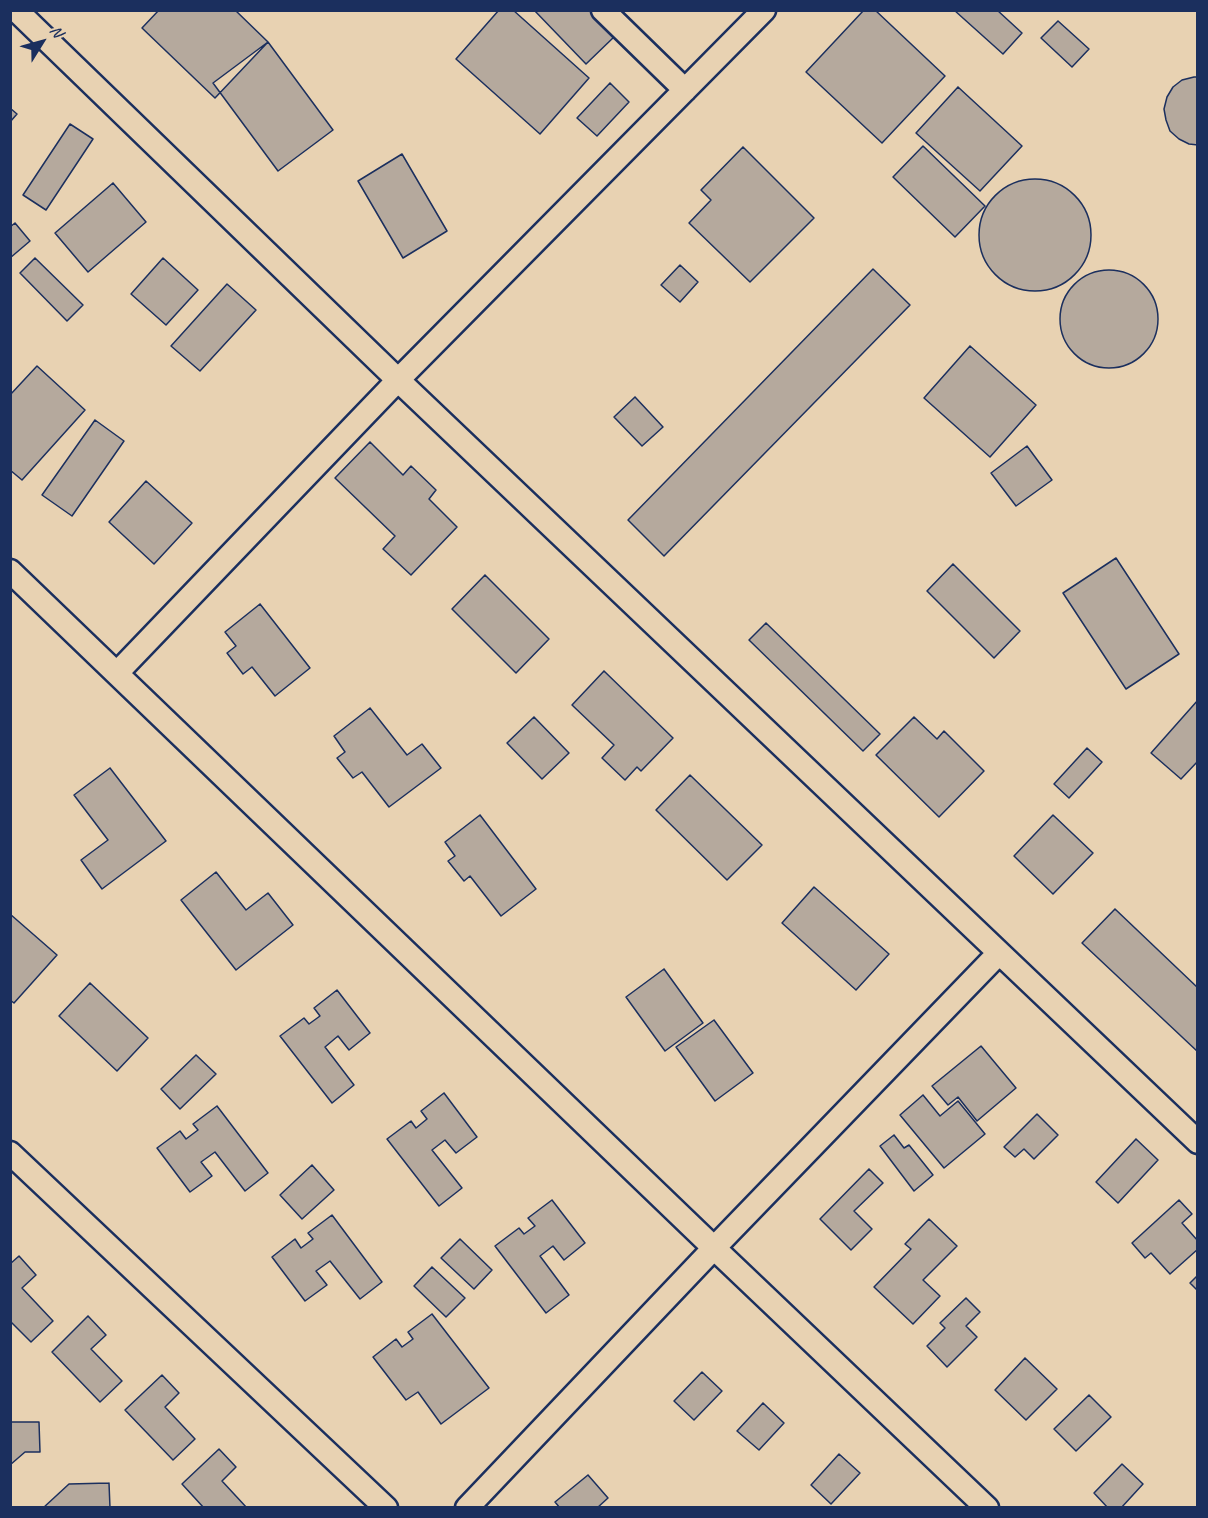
<!DOCTYPE html>
<style>
body{margin:0}
#map{position:relative;width:1208px;height:1518px;overflow:hidden;background:#e8d2b2;font-family:Caveat,sans-serif}
canvas{display:block}
.frame{position:absolute;inset:0;border:12px solid #1b2f5e;pointer-events:none}
.north{position:absolute;left:12px;top:12px;width:60px;height:60px;-webkit-text-stroke:4px #e8d2b2;paint-order:stroke;rotate:53deg;font-size:16px;font-weight:700;line-height:24px;text-align:center;color:#1b2f5e}
.north::after{content:'';display:block;margin:auto;width:21px;height:27px;background:#1b2f5e;clip-path:polygon(50% 0,100% 100%,50% 72%,0 100%)}
</style>
<div id="map">
<canvas width="1208" height="1518"></canvas>
<div class="frame"></div>
<div class="north">N</div>
</div>
<script>
const ctx = document.querySelector('canvas').getContext('2d');
ctx.lineJoin = 'round';
function fill(path, color) {
  ctx.fillStyle = color;
  ctx.fill(path, 'evenodd');
}
function poly(rows) {
  const path = new Path2D();
  for (const r of rows) {
    if (r.length === 3) {
      path.moveTo(r[0] + r[2], r[1]);
      path.arc(r[0], r[1], r[2], 0, 2 * Math.PI);
      continue;
    }
    path.moveTo(r[0], r[1]);
    for (let i = 2; i < r.length; i += 2) path.lineTo(r[i], r[i + 1]);
  }
  return path;
}
function strokePath(path, color, width, dash) {
  ctx.strokeStyle = color;
  ctx.lineWidth = width;
  ctx.lineCap = dash ? 'butt' : 'round';
  ctx.setLineDash(dash || []);
  ctx.stroke(path);
}
const building = poly([
 [159,10,235,10,268,42,215,98,142,28,159,10],
 [499,10,513,10,589,78,540,134,456,59,499,10],
 [534,10,591,10,615,36,586,64,534,10],
 [864,10,875,10,945,76,882,143,806,72,864,10],
 [954,10,997,10,1022,33,1003,54,954,10],
 [1058,21,1089,49,1072,67,1041,38,1058,21],
 [268,42,333,130,278,171,213,83,268,42],
 [1194,77,1198,77,1198,145,1189,144,1179,139,1170,131,1166,120,1164,109,1167,97,1173,87,1182,80,1194,77],
 [610,83,629,102,597,136,577,118,610,83],
 [958,87,1022,146,980,191,916,133,958,87],
 [10,108,17,114,10,122,10,108],
 [70,124,93,139,46,210,23,195,70,124],
 [923,146,985,206,955,237,893,177,923,146],
 [743,147,814,218,750,282,689,223,711,200,701,190,743,147],
 [402,154,447,231,403,258,358,181,402,154],
 [1035,235,56],
 [113,183,146,222,88,272,55,233,113,183],
 [15,223,30,241,10,258,10,227,15,223],
 [35,258,83,305,67,321,20,273,35,258],
 [163,258,198,290,166,325,131,294,163,258],
 [680,265,698,282,680,302,661,285,680,265],
 [873,269,910,305,664,556,628,520,873,269],
 [1109,319,49],
 [227,284,256,310,200,371,171,346,227,284],
 [970,346,1036,405,990,457,924,398,970,346],
 [37,366,85,410,22,480,10,470,10,395,37,366],
 [635,397,663,427,642,446,614,417,635,397],
 [95,420,124,441,72,516,42,495,95,420],
 [370,442,403,475,411,466,436,490,429,499,457,527,411,575,383,549,395,536,335,478,370,442],
 [1027,446,1052,480,1016,506,991,473,1027,446],
 [146,481,192,523,154,564,109,522,146,481],
 [1116,558,1179,654,1126,689,1063,593,1116,558],
 [953,564,1020,631,994,658,927,591,953,564],
 [485,575,549,639,516,673,452,609,485,575],
 [260,604,310,668,275,696,252,667,243,674,227,653,236,646,225,632,260,604],
 [766,623,880,734,863,751,749,640,766,623],
 [604,671,673,738,641,771,637,767,625,780,602,758,614,745,572,705,604,671],
 [1198,700,1198,761,1181,779,1151,753,1198,700],
 [370,708,407,755,422,744,441,768,389,807,362,772,353,778,337,758,345,752,334,736,370,708],
 [534,717,569,753,542,779,507,743,534,717],
 [914,717,937,739,944,731,984,771,939,817,876,755,914,717],
 [1087,748,1102,762,1069,798,1054,784,1087,748],
 [110,768,166,841,102,889,81,860,108,840,74,795,110,768],
 [690,775,762,845,727,880,656,810,690,775],
 [480,815,536,889,501,916,470,876,464,881,448,861,455,856,445,842,480,815],
 [1053,815,1093,853,1053,894,1014,856,1053,815],
 [216,872,246,910,268,893,293,925,236,970,181,900,216,872],
 [814,887,889,954,856,990,782,923,814,887],
 [1115,909,1198,988,1198,1052,1082,943,1115,909],
 [10,914,57,955,14,1003,10,1000,10,914],
 [664,969,703,1023,665,1051,626,997,664,969],
 [90,983,148,1038,117,1071,59,1016,90,983],
 [337,990,370,1033,349,1050,338,1036,325,1047,354,1085,332,1103,280,1036,304,1018,309,1024,320,1016,314,1008,337,990],
 [714,1020,753,1073,715,1101,676,1047,714,1020],
 [981,1046,1016,1088,977,1121,958,1097,948,1105,932,1086,981,1046],
 [196,1055,216,1074,180,1109,161,1089,196,1055],
 [444,1093,477,1137,456,1153,445,1140,432,1150,462,1188,439,1206,387,1139,411,1121,416,1128,427,1119,421,1111,444,1093],
 [923,1095,940,1116,958,1101,985,1134,944,1168,900,1115,923,1095],
 [217,1106,268,1173,245,1191,215,1152,201,1162,212,1176,190,1192,157,1148,180,1131,186,1139,198,1130,193,1124,217,1106],
 [1037,1114,1058,1135,1034,1159,1024,1149,1015,1157,1004,1147,1037,1114],
 [894,1135,904,1148,909,1145,933,1175,914,1191,880,1146,894,1135],
 [1136,1139,1158,1160,1118,1203,1096,1182,1136,1139],
 [312,1165,334,1190,302,1219,280,1195,312,1165],
 [869,1169,883,1183,854,1211,872,1229,851,1250,820,1219,869,1169],
 [552,1200,585,1243,564,1260,553,1246,540,1256,569,1295,546,1313,495,1246,519,1228,524,1234,535,1226,528,1218,552,1200],
 [1179,1200,1192,1214,1182,1223,1198,1241,1198,1249,1170,1274,1151,1253,1145,1258,1132,1243,1179,1200],
 [332,1215,382,1282,360,1299,330,1261,316,1271,327,1285,305,1301,272,1257,295,1239,301,1248,313,1239,308,1233,332,1215],
 [929,1219,957,1246,923,1280,940,1296,913,1324,874,1287,911,1249,905,1244,929,1219],
 [460,1239,492,1270,474,1289,441,1258,460,1239],
 [19,1256,36,1275,22,1288,53,1321,31,1342,10,1321,10,1264,19,1256],
 [432,1267,465,1298,446,1317,414,1286,432,1267],
 [1198,1275,1198,1291,1190,1283,1198,1275],
 [966,1298,980,1312,966,1326,977,1337,947,1367,927,1346,945,1328,940,1323,966,1298],
 [432,1314,489,1388,441,1424,418,1392,406,1400,373,1357,396,1339,402,1347,413,1339,408,1332,432,1314],
 [88,1316,106,1335,91,1349,122,1381,100,1402,52,1352,88,1316],
 [1025,1358,1057,1389,1026,1420,995,1390,1025,1358],
 [702,1372,722,1391,694,1420,674,1401,702,1372],
 [162,1375,179,1393,165,1407,195,1439,173,1460,125,1410,162,1375],
 [1089,1395,1111,1417,1076,1451,1054,1429,1089,1395],
 [763,1403,784,1423,759,1450,737,1431,763,1403],
 [10,1422,39,1422,40,1452,25,1452,10,1465,10,1422],
 [219,1449,236,1467,222,1481,247,1508,204,1508,182,1484,219,1449],
 [839,1454,860,1473,831,1504,811,1485,839,1454],
 [1122,1464,1143,1484,1121,1508,1108,1508,1094,1493,1122,1464],
 [588,1475,608,1498,597,1508,560,1508,555,1502,588,1475],
 [109,1483,110,1508,43,1508,69,1484,109,1483]
]);
const minor = poly([
 [16,10,398,380,1198,1142],
 [603,10,685,90],
 [10,571,714,1248,987,1508],
 [117,673,398,380,764,10],
 [10,1153,386,1508],
 [467,1508,714,1248,999,953]
]);
fill(building, '#b5a99d');
strokePath(building, '#1b2f5e', 1.5);
strokePath(minor, '#1b2f5e', 27);
strokePath(minor, '#e8d2b2', 22);
</script>
